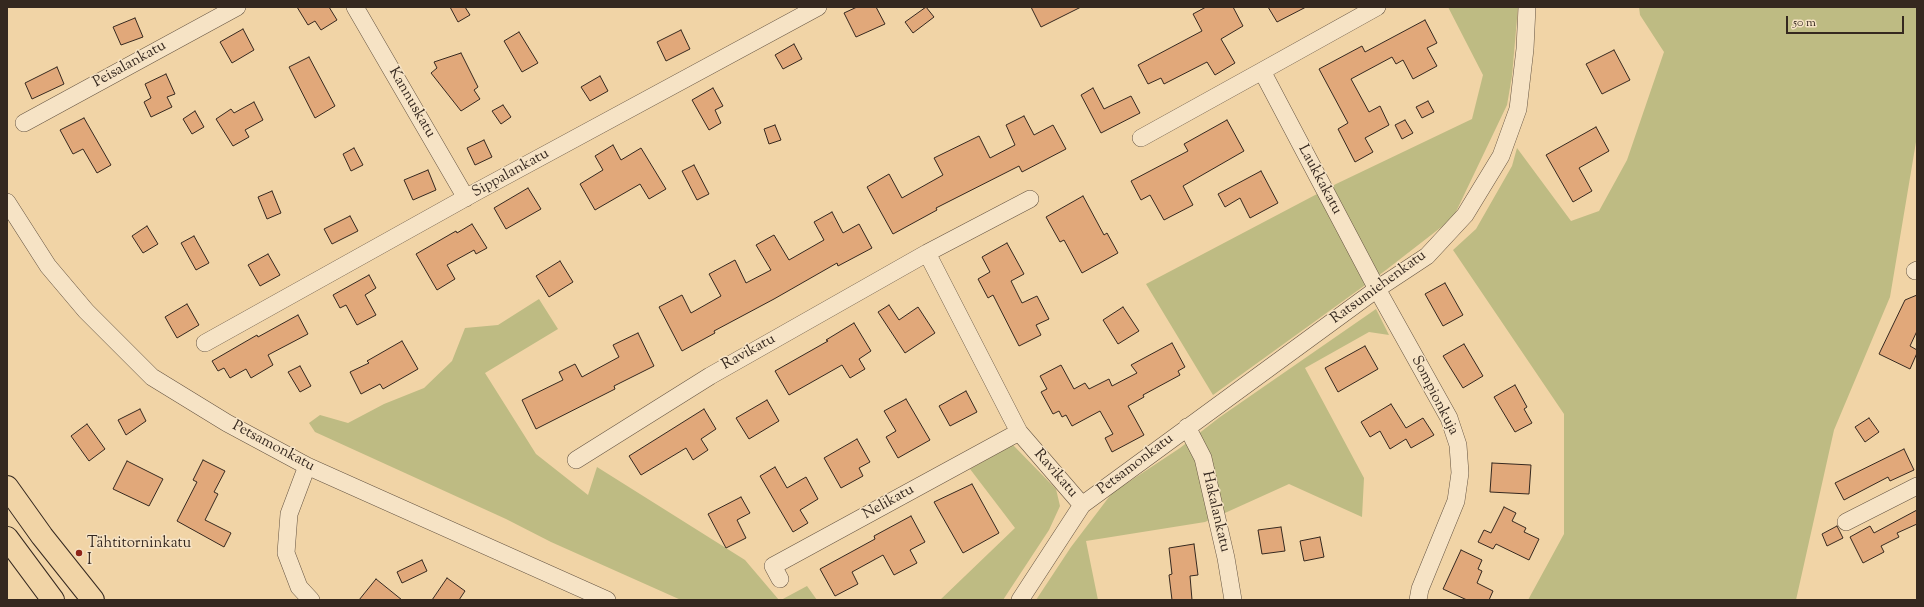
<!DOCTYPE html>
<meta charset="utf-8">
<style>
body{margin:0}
#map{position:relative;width:1924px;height:607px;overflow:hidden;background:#f1d4a6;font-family:"Sorts Mill Goudy",serif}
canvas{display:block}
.frame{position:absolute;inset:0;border:8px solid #35281f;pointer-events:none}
.scale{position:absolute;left:1786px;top:16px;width:118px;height:18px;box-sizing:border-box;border:2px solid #35281f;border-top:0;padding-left:5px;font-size:12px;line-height:14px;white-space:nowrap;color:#35281f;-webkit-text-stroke:3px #f6e3c5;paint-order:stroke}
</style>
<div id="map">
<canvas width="1924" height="607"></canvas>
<div class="frame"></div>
<div class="scale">50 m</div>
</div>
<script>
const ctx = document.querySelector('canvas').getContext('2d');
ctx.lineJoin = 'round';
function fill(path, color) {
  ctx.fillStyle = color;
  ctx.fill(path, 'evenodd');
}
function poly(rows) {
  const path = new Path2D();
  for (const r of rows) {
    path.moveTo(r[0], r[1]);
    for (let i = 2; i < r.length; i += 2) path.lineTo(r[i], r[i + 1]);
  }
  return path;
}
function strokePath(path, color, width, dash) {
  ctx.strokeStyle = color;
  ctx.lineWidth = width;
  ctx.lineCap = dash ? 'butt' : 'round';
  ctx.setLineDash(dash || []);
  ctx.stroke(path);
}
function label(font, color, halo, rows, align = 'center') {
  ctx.font = font + ' "Sorts Mill Goudy",serif';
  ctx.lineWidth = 3;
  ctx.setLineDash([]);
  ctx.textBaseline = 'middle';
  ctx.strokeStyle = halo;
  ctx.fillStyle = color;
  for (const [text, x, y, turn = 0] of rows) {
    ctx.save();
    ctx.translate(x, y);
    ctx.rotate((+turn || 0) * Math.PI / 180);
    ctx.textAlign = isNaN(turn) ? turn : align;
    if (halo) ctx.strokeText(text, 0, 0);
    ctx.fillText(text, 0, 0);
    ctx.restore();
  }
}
const green = poly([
 [1448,7,1518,7,1512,76,1507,105,1453,218,1386,270,1213,395,1146,284,1336,184,1472,119,1483,75],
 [1639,7,1917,7,1917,136,1890,297,1834,430,1796,600,1528,600,1564,534,1564,414,1453,250,1476,229,1512,166,1517,148,1571,221,1599,211,1627,160,1664,52,1640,15],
 [539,299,558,329,485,373,536,454,588,495,597,467,745,560,779,600,681,600,551,542,506,519,315,432,309,423,320,415,348,423,384,404,424,388,452,361,465,328,498,325],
 [1376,309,1389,335,1369,332,1305,368,1364,478,1362,517,1289,484,1205,522,1086,541,1098,600,1036,600,1071,547,1112,493,1180,448,1220,417],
 [1013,445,1056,489,1060,506,1049,530,1003,600,940,600,1015,528,970,469],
 [807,586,817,600,781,600]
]);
const building = poly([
 [297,7,329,7,337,20,321,30,315,21,308,25,297,7],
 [450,7,465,7,470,15,458,22,450,7],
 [857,7,876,7,885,24,856,37,844,13,857,7],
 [926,7,934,17,913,33,905,22,926,7],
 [1031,7,1081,7,1041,27,1031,7],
 [1206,7,1233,7,1243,26,1221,39,1235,63,1215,75,1207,62,1164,84,1161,78,1148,84,1138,65,1202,31,1193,14,1206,7],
 [1268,7,1306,7,1277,22,1268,7],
 [135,18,143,37,121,45,113,27,135,18],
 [1425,20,1437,43,1427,48,1437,66,1413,79,1403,60,1396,64,1392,57,1351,79,1369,112,1380,106,1389,125,1365,138,1373,152,1355,162,1338,129,1348,123,1319,69,1362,46,1365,52,1425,20],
 [243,29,254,50,232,63,220,42,243,29],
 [681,30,690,49,666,61,657,42,681,30],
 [519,32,538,63,522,72,504,41,519,32],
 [794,44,802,59,783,69,775,55,794,44],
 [1614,50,1630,80,1602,94,1586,64,1614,50],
 [461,53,478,87,474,90,480,99,461,111,431,73,437,68,434,62,461,53],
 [309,57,335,106,315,118,289,67,309,57],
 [57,67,64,84,32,99,25,83,57,67],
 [166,74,175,94,167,97,172,107,151,117,144,102,151,98,145,84,166,74],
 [600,76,608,91,590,101,581,87,600,76],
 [713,88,723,106,715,110,721,123,709,130,692,100,713,88],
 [1093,88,1104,109,1131,96,1140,113,1101,133,1081,95,1093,88],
 [1428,101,1434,112,1422,118,1416,107,1428,101],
 [254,102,263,120,245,130,249,137,233,146,216,119,231,109,234,113,254,102],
 [503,105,511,117,501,124,492,111,503,105],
 [195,111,204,127,192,134,183,119,195,111],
 [1024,116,1034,135,1053,125,1066,149,1022,172,1019,166,936,208,937,210,893,234,867,187,889,174,902,198,943,175,934,158,979,136,990,158,1015,145,1006,125,1024,116],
 [84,118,111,165,97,173,83,149,73,154,60,130,84,118],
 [1227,120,1244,151,1183,186,1193,205,1164,220,1150,195,1141,200,1131,181,1188,151,1184,144,1227,120],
 [1405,120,1413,133,1402,139,1395,125,1405,120],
 [775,125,781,140,769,144,764,129,775,125],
 [1596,127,1609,151,1579,168,1592,191,1573,202,1546,155,1596,127],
 [484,140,492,157,475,165,467,148,484,140],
 [613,145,621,160,641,148,666,189,649,199,640,184,595,210,580,184,603,170,595,156,613,145],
 [354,148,363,165,351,171,343,154,354,148],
 [694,165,709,194,697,200,682,171,694,165],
 [428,170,436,190,413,200,404,180,428,170],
 [1261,171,1278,203,1250,218,1240,198,1225,207,1218,194,1261,171],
 [528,188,541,209,506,229,494,208,528,188],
 [272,191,281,213,267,219,258,197,272,191],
 [1083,196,1104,235,1107,233,1118,253,1082,273,1064,240,1060,242,1046,217,1083,196],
 [832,212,843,233,859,224,872,248,838,266,837,263,774,299,714,331,715,333,682,351,659,307,682,295,691,313,721,296,709,274,735,260,746,283,771,270,756,245,774,235,789,260,824,240,814,222,832,212],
 [350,216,358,231,332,244,324,229,350,216],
 [472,224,487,248,476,254,474,250,447,265,455,279,437,290,416,254,456,231,457,233,472,224],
 [147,226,158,244,143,253,132,236,147,226],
 [194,236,209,263,196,270,181,243,194,236],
 [1007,243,1024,274,1011,281,1022,303,1037,296,1049,319,1036,325,1041,335,1019,346,993,295,988,298,978,279,990,272,982,257,1007,243],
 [268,254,280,275,260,286,248,265,268,254],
 [560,261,573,282,549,297,536,276,560,261],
 [369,275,376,288,365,295,376,315,357,325,346,305,340,308,333,295,369,275],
 [1445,283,1463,315,1443,326,1425,294,1445,283],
 [1917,295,1917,331,1910,346,1917,350,1917,353,1910,369,1879,354,1905,300,1917,295],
 [187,304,199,325,177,338,165,317,187,304],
 [889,305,899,320,918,307,935,333,905,353,878,312,889,305],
 [1123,307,1139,331,1118,344,1103,320,1123,307],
 [298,315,308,334,268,355,273,365,251,378,246,369,230,378,224,368,218,371,212,361,257,335,258,337,298,315],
 [854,323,871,351,859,359,865,369,850,378,842,365,789,395,775,371,828,341,826,340,854,323],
 [638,333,654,366,614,386,615,389,536,429,522,400,563,380,559,372,575,364,582,377,619,357,613,345,638,333],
 [402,341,418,369,383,389,380,384,361,394,350,372,369,363,367,361,402,341],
 [1172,343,1185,367,1178,371,1180,375,1143,395,1144,397,1128,406,1144,435,1112,452,1105,438,1113,434,1100,411,1072,426,1066,415,1062,417,1059,411,1053,414,1041,392,1047,389,1040,376,1061,365,1074,389,1085,383,1089,389,1109,379,1112,386,1137,373,1131,365,1172,343],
 [1464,344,1483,376,1463,388,1443,356,1464,344],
 [1365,346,1378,369,1338,392,1325,368,1365,346],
 [300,366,311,386,300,392,288,372,300,366],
 [1515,385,1527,407,1524,409,1532,423,1515,432,1494,397,1515,385],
 [966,391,977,412,950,426,939,406,966,391],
 [906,399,930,440,898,458,886,437,896,431,884,411,906,399],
 [767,400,779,421,749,439,736,418,767,400],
 [1391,404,1406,428,1423,418,1434,435,1411,448,1406,439,1390,449,1380,431,1370,437,1361,422,1391,404],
 [140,409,146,421,126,435,118,420,140,409],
 [704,409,716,429,701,439,708,450,693,460,686,448,641,475,629,456,704,409],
 [1869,418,1879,432,1865,442,1855,427,1869,418],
 [87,424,105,449,89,461,71,436,87,424],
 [857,439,870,462,859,468,863,476,841,488,824,458,857,439],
 [1904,449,1914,470,1890,481,1888,477,1844,500,1835,483,1904,449],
 [203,460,225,471,214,492,218,494,205,520,231,533,224,547,177,521,197,482,193,480,203,460],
 [127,461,163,479,149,506,113,489,127,461],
 [1492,463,1531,465,1529,494,1490,492,1492,463],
 [775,467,787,488,806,477,818,499,800,510,808,523,793,532,760,476,775,467],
 [972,484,999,533,963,553,934,502,972,484],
 [741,497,750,513,737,520,746,538,726,548,708,514,741,497],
 [1504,507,1516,513,1512,521,1526,528,1524,532,1539,539,1529,560,1496,544,1493,549,1478,542,1484,530,1491,533,1504,507],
 [1917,510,1917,524,1897,533,1899,537,1881,546,1884,552,1863,563,1850,537,1870,526,1874,533,1917,510],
 [911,516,925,542,910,550,917,563,894,575,883,555,852,572,858,584,835,596,820,569,875,539,874,536,911,516],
 [1837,526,1843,538,1827,546,1822,534,1837,526],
 [1281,527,1285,551,1262,554,1258,530,1281,527],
 [1320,537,1324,557,1304,561,1300,541,1320,537],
 [1194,544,1198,575,1190,576,1192,600,1172,600,1169,575,1172,574,1169,548,1194,544],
 [1461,550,1482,560,1478,569,1482,571,1477,583,1493,591,1489,600,1467,600,1443,589,1461,550],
 [422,560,427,571,402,583,397,572,422,560],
 [447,578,465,591,459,600,432,600,447,578],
 [376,579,402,600,359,600,376,579]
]);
const street = poly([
 [355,7,466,198],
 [1262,71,1377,7],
 [24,123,237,7],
 [1141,138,1262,71,1377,289,1449,418,1458,445,1460,473,1456,501,1420,589,1418,600],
 [7,202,48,266,86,311,152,377,227,423,307,466,607,600],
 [927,253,1019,432,1082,505],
 [1915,271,1917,270],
 [205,343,476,192,818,7],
 [1187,427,1203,458,1226,558,1233,600],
 [576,460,710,376,927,253,1030,199],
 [307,466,289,514,286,553,299,587,311,600],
 [1846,522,1917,486],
 [780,579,773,566,1019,432],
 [1020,600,1082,505,1377,289,1427,256,1465,215,1501,156,1518,109,1525,49,1527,7]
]);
const primary = poly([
 [7,487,42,536,93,600],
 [7,538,53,600]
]);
const markers = [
 [79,553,4,"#8f2418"]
];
const streetNames = [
 ["Peisalankatu",130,65,-29],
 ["Kannuskatu",411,103,60],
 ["Sippalankatu",511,174,-29],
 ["Laukkakatu",1319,180,62],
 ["Ratsumiehenkatu",1379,288,-36],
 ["Ravikatu",749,353,-29],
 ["Sompionkuja",1434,396,63],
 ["Petsamonkatu",273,447,28],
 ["Petsamonkatu",1136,465,-37],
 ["Ravikatu",1055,474,49],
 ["Nelikatu",889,503,-29],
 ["Hakalankatu",1215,512,77]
];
const poiNames = [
 ["Tähtitorninkatu",87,544],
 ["I",87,561]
];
fill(green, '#bebb83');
fill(building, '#e1a87a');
strokePath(building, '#35281f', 1);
strokePath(street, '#645341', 18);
strokePath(primary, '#35281f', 24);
strokePath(street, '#f6e3c5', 17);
strokePath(primary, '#f1d4a6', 22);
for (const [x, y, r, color] of markers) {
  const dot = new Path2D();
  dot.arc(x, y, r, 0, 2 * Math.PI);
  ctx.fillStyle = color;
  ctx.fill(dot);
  strokePath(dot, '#f6e3c5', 1.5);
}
label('15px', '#35281f', '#f6e3c5', streetNames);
label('15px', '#35281f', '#f6e3c5', poiNames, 'left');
</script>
